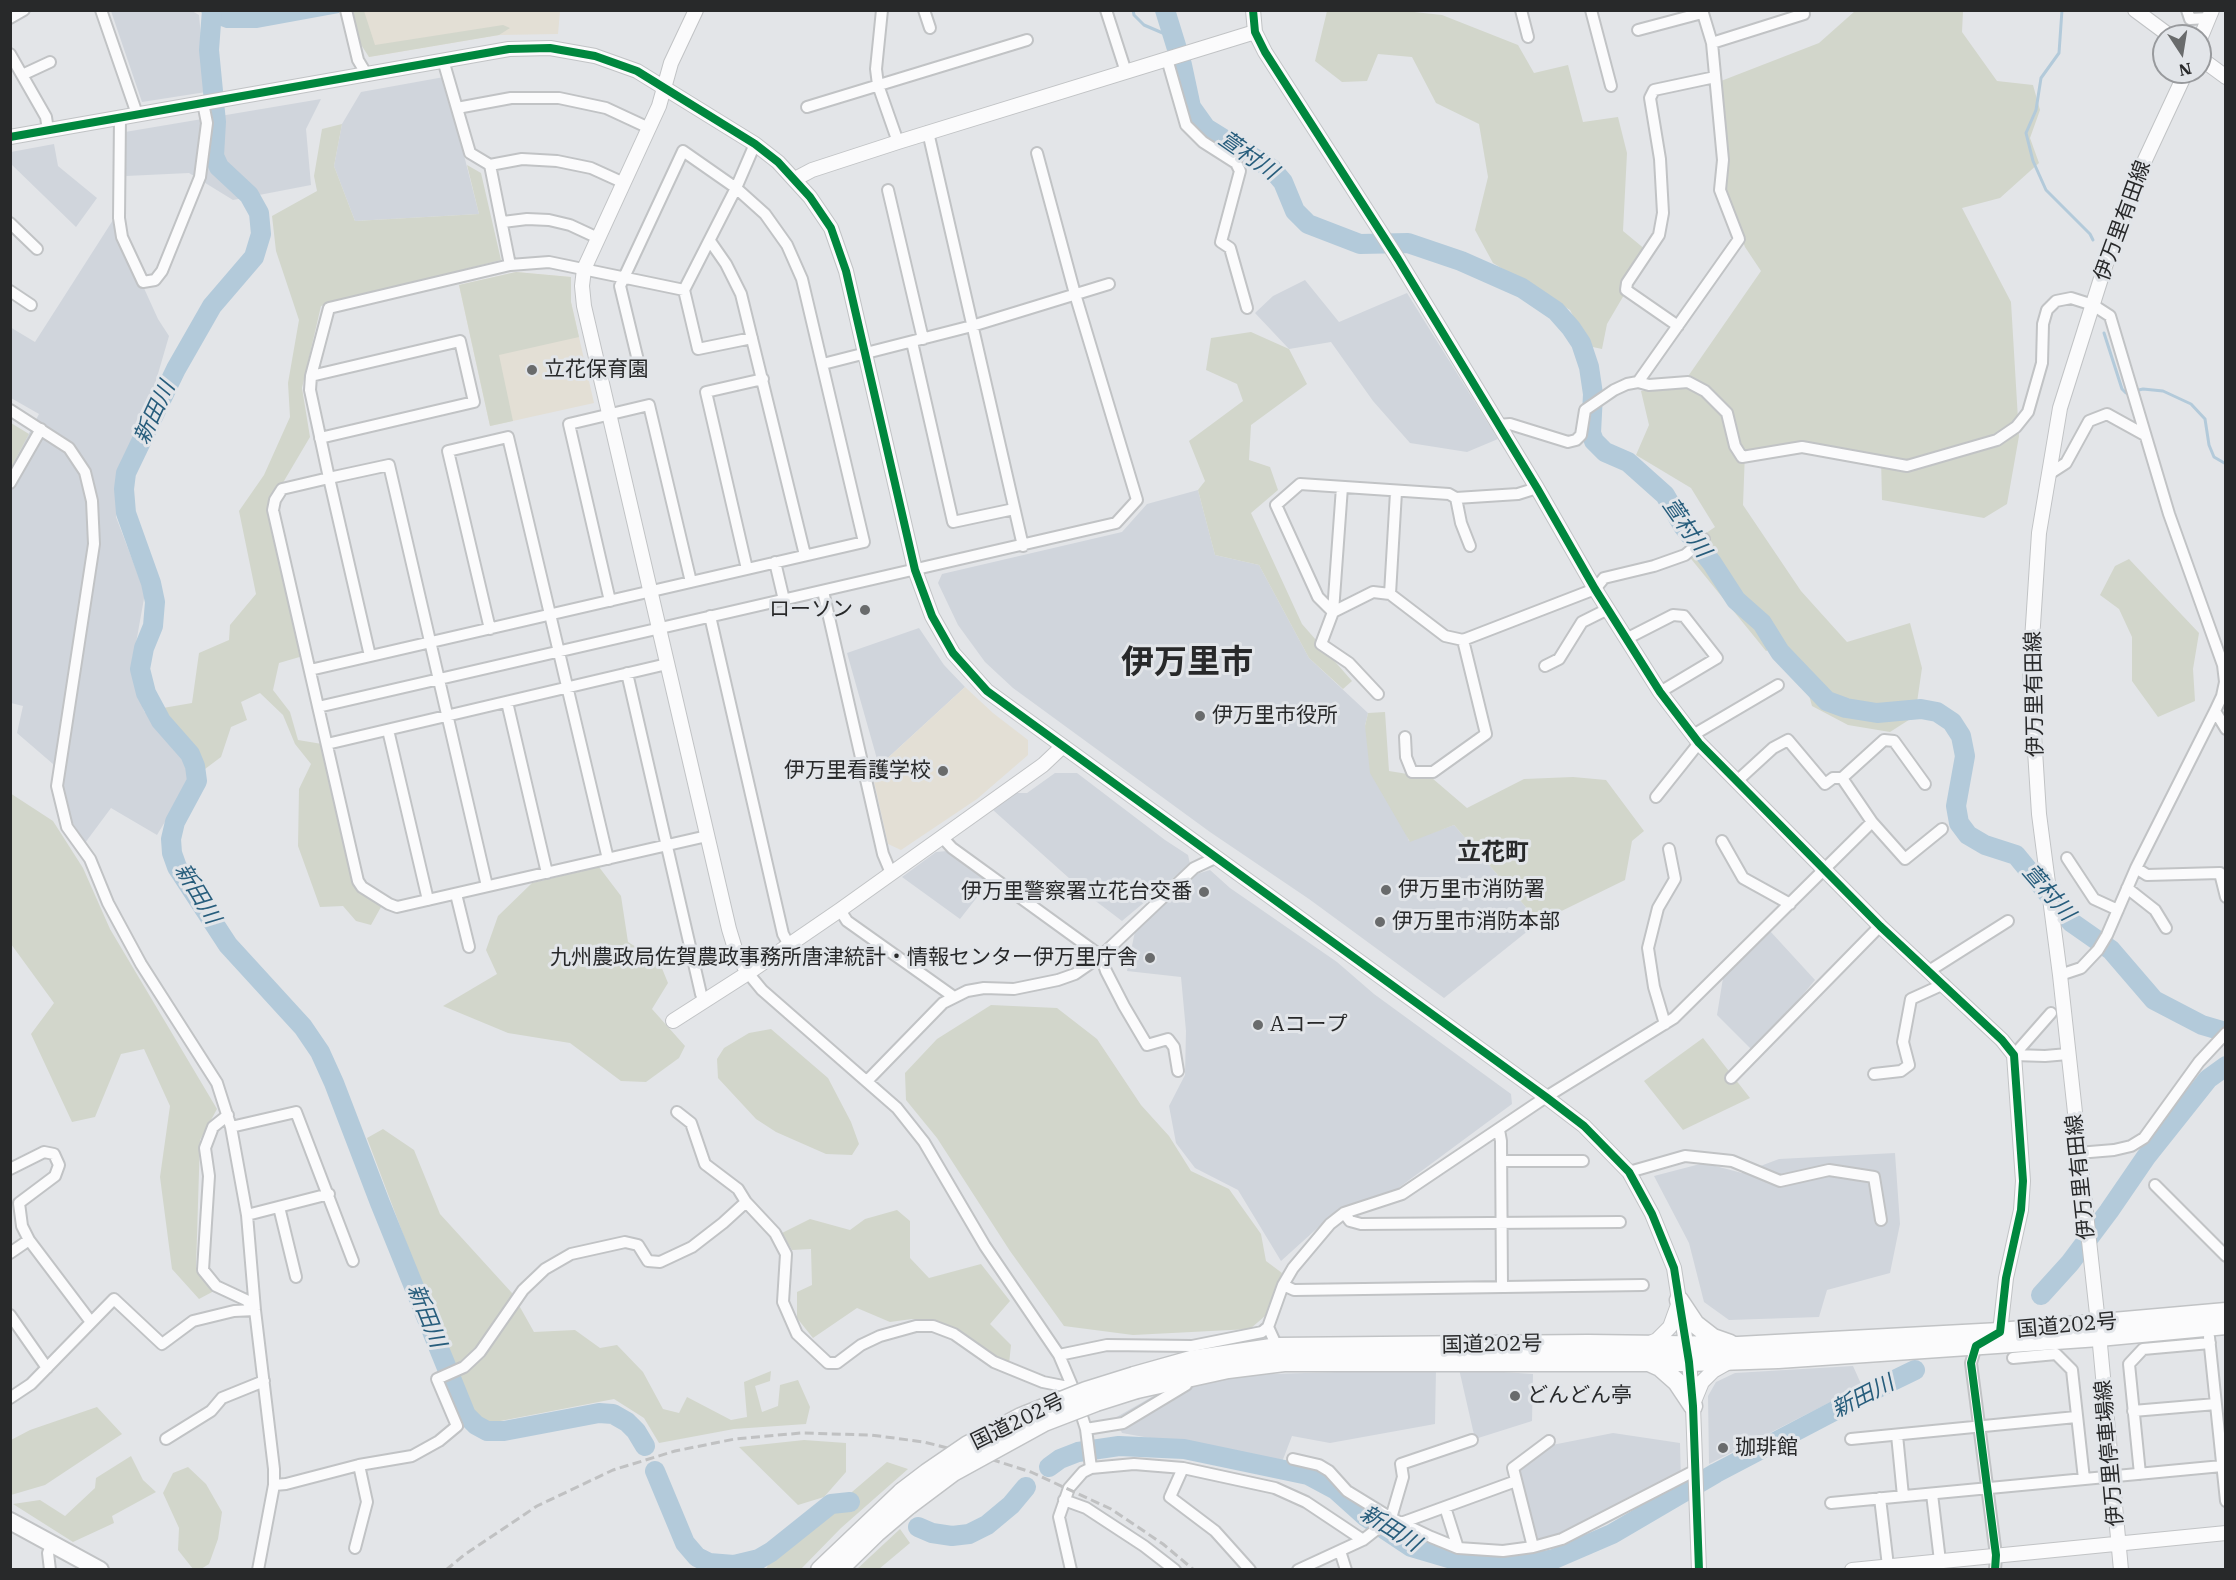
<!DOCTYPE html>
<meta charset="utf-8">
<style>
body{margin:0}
#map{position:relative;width:2236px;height:1580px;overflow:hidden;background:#e3e5e8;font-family:"IBM Plex Serif",serif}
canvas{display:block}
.frame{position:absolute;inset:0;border:12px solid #28292a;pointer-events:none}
.north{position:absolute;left:2152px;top:24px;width:60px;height:60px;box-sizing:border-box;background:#e2e5e9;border:2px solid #989a9d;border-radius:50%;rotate:168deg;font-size:16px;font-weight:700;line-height:24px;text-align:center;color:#28292a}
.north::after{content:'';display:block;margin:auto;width:21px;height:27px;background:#696b6c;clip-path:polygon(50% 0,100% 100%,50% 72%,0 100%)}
</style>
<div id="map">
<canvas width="2236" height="1580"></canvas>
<div class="frame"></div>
<div class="north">N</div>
</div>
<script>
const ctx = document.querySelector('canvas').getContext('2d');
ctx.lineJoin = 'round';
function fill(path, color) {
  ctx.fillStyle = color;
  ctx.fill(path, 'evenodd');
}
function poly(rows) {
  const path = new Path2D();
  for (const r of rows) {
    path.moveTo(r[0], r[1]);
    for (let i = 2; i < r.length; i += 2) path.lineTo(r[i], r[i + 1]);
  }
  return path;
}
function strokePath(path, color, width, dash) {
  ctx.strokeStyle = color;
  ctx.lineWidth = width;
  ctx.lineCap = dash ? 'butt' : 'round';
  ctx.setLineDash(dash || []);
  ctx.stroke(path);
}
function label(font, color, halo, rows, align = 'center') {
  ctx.font = font + ' "IBM Plex Serif","Noto Sans JP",serif';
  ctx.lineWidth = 6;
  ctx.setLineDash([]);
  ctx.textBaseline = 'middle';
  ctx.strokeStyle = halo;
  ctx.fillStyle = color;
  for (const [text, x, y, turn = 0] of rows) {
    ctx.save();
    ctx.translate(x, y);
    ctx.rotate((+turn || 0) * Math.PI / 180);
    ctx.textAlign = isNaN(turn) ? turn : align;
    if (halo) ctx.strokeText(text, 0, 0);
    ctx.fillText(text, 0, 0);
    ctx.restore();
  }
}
const built = poly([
 [111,11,192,11,199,15,206,92,142,102],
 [444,77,479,214,355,221,334,166,342,124,361,92],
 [321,99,306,129,311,185,233,200,189,173,126,176,125,132],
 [54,144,58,166,97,198,76,227,11,164,11,152],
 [113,220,158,319,169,336,146,415,116,486,116,517,145,593,131,671,144,711,187,764,190,780,157,835,111,808,85,843,53,790,53,764,17,733,23,706,11,703,11,468,39,414,11,398,10,327,35,342],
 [1305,280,1339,322,1407,293,1498,439,1467,452,1410,443,1373,401,1331,342,1289,349,1255,313,1273,296],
 [1198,490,1215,555,1259,565,1309,658,1368,713,1365,726,1409,841,1454,825,1539,922,1444,998,1309,899,1210,832,1013,688,985,662,958,625,938,583,942,574,1122,532,1147,504],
 [919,628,944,665,965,687,879,766,847,653],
 [1055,773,1077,773,1165,840,1188,855,1190,864,1122,921,1089,896,993,810,1015,793,1027,793],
 [947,851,989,882,960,919,902,877,936,852],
 [1210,870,1230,888,1337,962,1374,994,1511,1094,1512,1104,1393,1192,1333,1214,1281,1261,1238,1190,1195,1168,1176,1143,1169,1106,1185,1075,1186,1031,1181,977,1127,971,1135,931,1197,874],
 [1770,931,1815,980,1766,1039,1751,1049,1717,1015,1724,972],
 [1895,1153,1900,1224,1890,1273,1827,1290,1819,1317,1729,1320,1704,1302,1689,1243,1654,1176,1704,1163,1742,1173,1779,1159],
 [1853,1366,1862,1386,1709,1464,1708,1396,1716,1382,1735,1373],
 [1436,1369,1435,1424,1330,1443,1292,1436,1282,1462,1122,1433,1115,1418,1169,1387,1239,1375],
 [1459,1369,1533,1374,1532,1421,1475,1439],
 [1613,1433,1680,1443,1681,1482,1537,1552,1516,1470,1552,1445]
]);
const education = poly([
 [352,11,560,11,558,34,499,35,369,57],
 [516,272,571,277,571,302,594,403,490,426,459,285],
 [965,687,993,713,1028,740,1028,755,977,799,901,850,888,844,873,777,879,766]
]);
const green = poly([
 [1396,10,1442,15,1518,45,1534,73,1568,65,1583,122,1618,117,1627,153,1623,231,1646,250,1622,285,1624,295,1607,324,1602,349,1588,346,1570,310,1493,263,1475,230,1488,177,1479,124,1436,103,1412,57,1378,54,1367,81,1342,82,1315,61,1327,11],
 [339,11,364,11,375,45,503,25,510,28,499,35,369,57],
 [1855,11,1963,11,1962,32,1997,81,2033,85,2040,110,2030,138,2039,163,2000,198,1962,208,2011,302,2019,436,2007,504,1984,518,1882,500,1881,458,1801,441,1745,452,1743,505,1801,591,1847,642,1910,623,1922,668,1915,716,1890,732,1848,725,1812,706,1807,688,1774,648,1766,651,1683,549,1715,527,1691,488,1636,455,1649,425,1641,391,1682,385,1761,271,1745,247,1724,191,1729,165,1721,81,1819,43],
 [342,124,334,166,355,221,479,214,467,165,481,173,501,260,321,306,302,388,310,437,268,508,303,656,279,663,273,690,290,712,298,740,322,744,355,886,381,907,371,925,356,921,343,906,320,907,298,846,299,789,311,764,295,744,283,715,260,693,241,702,247,720,231,727,221,757,205,769,195,748,163,708,192,703,199,653,229,640,230,625,256,594,239,511,264,475,290,417,288,383,299,320,276,251,272,216,317,191,314,176,322,129],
 [516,272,571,277,571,302,579,337,499,355,513,421,490,426,459,285],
 [1251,332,1289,349,1307,384,1251,425,1249,460,1270,467,1278,490,1251,513,1302,624,1352,681,1343,689,1309,658,1259,565,1215,555,1198,490,1205,481,1189,441,1243,401,1237,384,1206,370,1211,338],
 [11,423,29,434,11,468],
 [2129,559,2199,633,2193,669,2195,701,2158,717,2132,681,2132,637,2119,609,2100,595,2115,566],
 [1385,712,1389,771,1432,778,1467,808,1524,779,1573,777,1606,780,1644,831,1632,841,1625,880,1539,922,1454,825,1410,842,1370,773,1365,726,1368,713],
 [10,793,53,821,83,868,110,929,217,1109,200,1140,196,1267,214,1291,199,1299,172,1269,160,1177,170,1106,144,1049,121,1054,95,1117,72,1122,31,1034,54,1003,11,944],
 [599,867,621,896,628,942,659,961,668,983,652,1009,685,1046,679,1058,646,1082,621,1081,570,1043,508,1033,443,1006,497,974,486,950,498,916,532,883],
 [991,1005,1057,1008,1097,1039,1141,1105,1169,1136,1191,1171,1229,1189,1261,1234,1266,1261,1282,1273,1265,1316,1250,1329,1133,1335,1064,1326,1010,1251,937,1138,906,1100,905,1073,937,1039],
 [771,1029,828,1078,851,1122,859,1144,852,1155,826,1154,776,1132,756,1119,718,1078,717,1059,724,1048,749,1033],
 [1703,1038,1750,1098,1683,1130,1644,1081],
 [383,1129,414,1150,440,1214,512,1293,534,1332,575,1330,600,1348,617,1345,643,1372,663,1409,679,1413,687,1397,731,1420,747,1417,744,1382,771,1371,770,1381,755,1386,762,1412,778,1406,780,1385,798,1380,810,1407,806,1424,734,1429,659,1443,644,1418,614,1399,495,1422,482,1420,469,1410,367,1138],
 [897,1210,910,1221,910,1258,929,1278,981,1264,1010,1301,990,1324,1011,1345,1009,1364,989,1353,948,1325,912,1319,890,1322,857,1308,813,1338,797,1318,797,1292,812,1285,811,1249,792,1250,782,1233,810,1219,850,1230,865,1219],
 [97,1407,122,1434,45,1485,11,1495,11,1440,30,1430],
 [804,1440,846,1443,846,1472,824,1497,798,1505,739,1447],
 [131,1456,143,1480,156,1492,112,1516,114,1523,73,1542,13,1504,40,1500,65,1516,95,1488,96,1478],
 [887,1462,908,1469,841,1528,801,1569,766,1569,769,1563],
 [188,1467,206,1484,222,1512,218,1539,209,1564,201,1569,193,1569,178,1550,179,1528,163,1493,173,1473],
 [900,1529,910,1543,879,1569,857,1569]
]);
const water = poly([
 [339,11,339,13,257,28,226,28,205,20,201,11]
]);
const stream = poly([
 [1133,10,1134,15,1144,25,1172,37],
 [2062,10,2059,53,2041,78,2036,110,2026,133,2033,161,2046,190,2090,234,2093,240],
 [2104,333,2122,389,2126,393,2143,389,2163,391,2191,404,2205,419,2209,445,2214,457,2226,464]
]);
const river = poly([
 [212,10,209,50,216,122,214,156,219,167,249,195,259,213,261,234,254,257,212,306,176,369,126,473,124,489,126,513,151,583,155,602,153,626,144,648,140,669,146,693,161,721,190,754,195,766,197,781,175,822,171,839,172,853,177,867,228,945,303,1027,320,1052,334,1083,380,1203,466,1415,476,1425,487,1431,504,1431,599,1413,613,1414,627,1422,636,1431,645,1446],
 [1165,10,1182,65,1191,107,1206,128,1272,169,1283,182,1295,211,1308,224,1360,244,1408,243,1461,261,1522,288,1556,311,1571,328,1581,343,1589,367,1593,394,1591,433,1594,441,1605,452,1628,462,1665,495,1683,526,1712,563,1736,600,1762,623,1780,652,1802,675,1827,701,1846,708,1877,713,1921,709,1937,712,1952,722,1961,736,1965,756,1956,806,1959,823,1968,835,1985,845,2016,855,2071,922,2111,950,2154,1000,2202,1025,2226,1032],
 [2041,1295,2070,1263,2109,1211,2146,1157,2208,1079,2226,1066],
 [1049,1467,1060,1459,1078,1452,1119,1446,1184,1449,1308,1475,1336,1490,1366,1517,1411,1547,1455,1560,1495,1565,1526,1564,1554,1559,1612,1534,1716,1473,1880,1387,1915,1370],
 [655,1471,685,1543,697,1557,709,1563,734,1565,759,1559,771,1552,831,1504,850,1502],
 [918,1527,932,1533,952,1536,969,1534,987,1525,1011,1505,1026,1487]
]);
const street = poly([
 [101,10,137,114],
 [346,10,358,60,367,75],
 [882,10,876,69,878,85,898,142],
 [924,10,930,28],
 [1106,10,1126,72],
 [1521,10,1528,37],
 [1591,10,1611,86],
 [2187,10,2190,19,2209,18],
 [10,18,24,10],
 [1638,30,1702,13],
 [1712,43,1804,14,1803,10],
 [10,54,46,117,48,130],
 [1167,59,1186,125,1203,142,1236,163,1240,171,1221,242,1230,248,1247,308],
 [443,60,470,153,490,165,522,159,557,161,591,168,624,183],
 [22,75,50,62],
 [807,107,1027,40],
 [457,108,511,98,559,98,606,108,649,128],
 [120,118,119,218,122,237,143,282,155,280,162,271,200,177,207,123,203,103],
 [928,132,1023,546],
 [490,165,510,265],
 [888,190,923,339],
 [503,222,527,219,549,220,570,225,598,238],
 [10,223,37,249],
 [710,241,726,264,741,294,805,555],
 [684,290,698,349,752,338],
 [10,291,31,305],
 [1678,326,1626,290,1627,283,1659,235,1663,213,1660,159,1650,98,1654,90,1715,77],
 [912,342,953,522,1014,509],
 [823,364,972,326,1109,284],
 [311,376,460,341,474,402,320,438],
 [1638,382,1649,385,1688,382,1705,391,1727,413,1735,446,1742,457,1802,447,1907,466,1997,440,2016,427,2028,412,2042,363,2043,324,2047,310,2056,301,2071,298,2093,305,2110,316,2169,514,2223,665,2225,682,2222,696,2215,711,2136,868,2107,935,2098,950,2081,968,2060,975],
 [10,410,69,448,85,472,92,501,94,544,57,786,67,827,90,859,108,903,141,964,217,1083,231,1127,247,1215,255,1310,274,1469,274,1485,258,1570],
 [1498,425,1510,424,1568,442,1576,440,1581,435,1585,410,1614,390,1627,384,1638,382,1739,239,1720,190,1723,160,1712,43,1702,10],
 [2049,474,2066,463,2089,421,2107,414,2145,435],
 [10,483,41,429],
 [1342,487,1333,612,1318,597,1276,505,1300,484,1449,494,1456,498,1518,494,1537,488],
 [1396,492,1390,594,1445,636,1463,640,1595,589,1604,578,1654,566,1685,555,1704,539],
 [1456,498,1461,523,1470,546],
 [775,562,784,600],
 [747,569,706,392,763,379],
 [823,591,883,854,891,873],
 [610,601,569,424,649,405,691,582],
 [710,616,783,934,789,945],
 [490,629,448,451,508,437,608,859],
 [1626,639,1673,615,1684,616,1717,658,1660,692],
 [370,656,329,478,389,465,487,886],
 [1545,666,1559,659,1582,622,1608,609],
 [310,670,864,542,802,279,787,245,765,214,736,188,683,151,620,286,641,373],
 [627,673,701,994,705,1001],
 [1378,694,1349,663,1321,644,1333,612,1373,592,1390,594],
 [507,702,547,873],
 [318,707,1116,523,1137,500,1075,294,1037,153],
 [2215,711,2226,729],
 [388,730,428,900],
 [1693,735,1778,685],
 [1405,737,1406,757,1412,772,1433,772,1486,734,1463,640],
 [327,744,667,664],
 [1737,781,1773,748,1788,740,1825,784,1833,778,1842,778],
 [1925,784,1894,741,1884,740,1842,778,1872,822,1905,859,1942,829],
 [1656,797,1699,743],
 [707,836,397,907,389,904,362,887,358,881,273,510,275,500,282,489,329,478,310,390,311,376,329,308,510,265,549,262,684,290,736,188,755,144],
 [942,837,952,848,1101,956,1106,971,1124,1006,1147,1045,1168,1039,1174,1047,1178,1071],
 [1722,841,1743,878,1790,904],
 [2067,858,2094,899,2118,910],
 [2136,868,2147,875,2220,873,2226,897],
 [2127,888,2155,910,2166,928],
 [456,894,469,947],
 [840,910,847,921,954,997],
 [1929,971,2008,921],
 [748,973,762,990,897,1108,924,1142,985,1246,1059,1355,1073,1388,1086,1429,1091,1468],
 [1665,1024,1654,987,1648,948,1658,908,1675,879,1669,849],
 [2014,1055,2051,1013],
 [2014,1055,2045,1056,2068,1054],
 [1874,1074,1901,1071,1909,1065,1903,1042,1911,999,1944,984],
 [1731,1078,1880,926],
 [867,1081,943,1003,967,991,984,988,1014,989,1058,980,1075,974,1101,956,1194,868,1215,858],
 [677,1112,691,1123,705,1164,738,1189,746,1202],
 [228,1115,213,1127,205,1148,209,1176,203,1270,216,1286,246,1300,255,1310],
 [231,1127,296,1112,353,1261],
 [1499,1130,1501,1141,1502,1287],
 [2078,1153,2114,1150,2131,1146,2144,1138,2199,1062,2226,1033],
 [1501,1161,1583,1161],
 [10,1169,44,1152,54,1154,59,1165,55,1176,19,1203,22,1226,29,1240,91,1322],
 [1629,1172,1685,1156,1732,1161,1780,1181,1829,1170,1874,1177,1881,1220],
 [2155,1185,2226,1256],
 [279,1207,296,1277],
 [1344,1213,1350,1221,1361,1224,1620,1222],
 [247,1215,329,1194],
 [10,1253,29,1240],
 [1283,1285,1294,1290,1643,1285],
 [10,1315,47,1368],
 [2209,1337,2226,1501],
 [1976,1346,1971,1363,1996,1555,1995,1570],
 [1279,1351,1268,1327,1283,1285,1293,1268,1330,1224,1344,1213,1402,1194,1546,1097,1674,1018,1872,822],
 [1059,1355,1107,1345,1192,1346,1262,1332,1268,1327],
 [2013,1358,2056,1354,2072,1370,2084,1479],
 [10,1398,31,1384,114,1299,162,1344,193,1321,234,1311,255,1310],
 [2133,1411,2216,1404],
 [1086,1429,1123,1423,1186,1385,1185,1380],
 [1897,1435,1903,1496],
 [166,1439,211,1411,222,1398,264,1381],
 [1851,1439,2076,1417],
 [1293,1459,1319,1465,1329,1471,1347,1491,1391,1518,1431,1537,1458,1548,1503,1551,1533,1547,1562,1539,1696,1470],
 [1183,1468,1170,1497,1215,1531,1250,1570],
 [2140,1474,2129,1364,2143,1349,2210,1343],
 [274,1485,286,1484,359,1465,412,1456,439,1441,457,1426,437,1379,464,1367,480,1352,523,1290,545,1269,571,1254,625,1242,638,1245,648,1261,660,1262,692,1247,723,1223,746,1202,775,1233,786,1254,783,1302,797,1334,828,1363,837,1363,861,1345,880,1336,916,1326,933,1326,954,1334,994,1362,1043,1382,1073,1388],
 [1932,1494,1940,1561],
 [1880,1498,1888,1566],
 [1064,1500,1086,1508,1144,1546,1175,1570],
 [1831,1503,2222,1466],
 [1445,1507,1458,1548],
 [1401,1523,1516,1481],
 [1533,1547,1513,1468,1549,1441],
 [355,1548,367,1502,359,1465],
 [1340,1551,1346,1570],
 [50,1570,48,1553,52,1543],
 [1071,1570,1059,1517,1069,1488,1083,1472,1091,1468,1134,1464,1183,1468,1275,1488,1306,1502,1363,1540],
 [1298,1570,1363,1540,1391,1518,1403,1477,1401,1464,1472,1440]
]);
const secondary = poly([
 [696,10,671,63,659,106,584,269,582,286,584,306,729,929,736,952,748,973],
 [1253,10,1255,32,1265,52,1398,259,1537,488,1595,589,1660,692,1699,743,1880,926,2002,1040,2014,1055,2023,1181,2021,1210,2006,1278,2000,1332,1994,1336],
 [2135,10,2170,36],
 [2200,39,2212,10],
 [2200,58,2226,77],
 [10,137,509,49,550,48,595,56,637,71,755,144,778,162,810,197,831,228,846,271,915,570,932,616,953,653,987,691,1546,1097,1584,1126,1629,1172,1652,1214,1674,1268,1679,1300,1689,1362,1693,1406,1699,1570],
 [795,179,812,170,898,142,1255,32],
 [673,1021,748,973,840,910,1043,765,1062,747],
 [1648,1344,1657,1340,1670,1327,1678,1305],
 [1695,1399,1702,1382,1713,1371,1729,1362],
 [1852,1570,2226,1533],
 [2121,1570,2098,1323,2060,975,2039,814,2030,671,2039,533,2060,408,2103,272,2137,177,2186,72]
]);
const primary = poly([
 [10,1521,100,1570]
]);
const highway = poly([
 [1679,1300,1695,1324,1713,1338,1730,1344],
 [1649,1362,1660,1367,1677,1382,1693,1406],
 [1134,1376,1191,1360,1278,1347,1588,1344,1738,1346,2000,1332,2226,1312],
 [1137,1389,1228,1369,1284,1362,1689,1362,1778,1359,2099,1337,2226,1325],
 [820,1570,902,1492],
 [838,1570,876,1533,909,1505]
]);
const rail = poly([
 [446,1570,464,1555,537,1506,613,1470,675,1451,735,1439,801,1433,871,1435,924,1442,987,1458,1031,1472,1111,1509,1163,1544,1194,1570]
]);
const highwayBridge = poly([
 [902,1492,927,1473,968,1445,1021,1417,1086,1391,1134,1376],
 [909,1505,953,1472,1044,1422,1096,1402,1137,1389]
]);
const cycleway = poly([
 [1253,10,1255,32,1265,52,1398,259,1537,488,1595,589,1660,692,1699,743,1880,926,2002,1040,2014,1055,2023,1181,2021,1210,2006,1278,2000,1332,1976,1346,1971,1363,1996,1555,1995,1570],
 [10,137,509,49,550,48,595,56,637,71,755,144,778,162,810,197,831,228,846,271,915,570,932,616,953,653,987,691,1546,1097,1584,1126,1629,1172,1652,1214,1674,1268,1679,1300,1689,1362,1693,1406,1699,1570]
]);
const markers = [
 [532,370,6,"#696b6c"],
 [865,610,6,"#696b6c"],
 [1200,716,6,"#696b6c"],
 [943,771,6,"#696b6c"],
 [1386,890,6,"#696b6c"],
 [1204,892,6,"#696b6c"],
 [1380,922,6,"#696b6c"],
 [1150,958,6,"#696b6c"],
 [1258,1025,6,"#696b6c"],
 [1515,1396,6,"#696b6c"],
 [1723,1448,6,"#696b6c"]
];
const streetNames = [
 ["伊万里有田線",2123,221,-70],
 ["伊万里有田線",2035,694,-91],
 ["伊万里有田線",2081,1177,-96],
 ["国道202号",2067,1326,-5],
 ["国道202号",1492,1345,-1],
 ["国道202号",1018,1422,-26],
 ["伊万里停車場線",2110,1453,-95]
];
const poiNames = [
 ["立花保育園",544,370],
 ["ローソン",853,610,"right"],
 ["伊万里市役所",1212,716],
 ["伊万里看護学校",931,771,"right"],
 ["伊万里市消防署",1398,890],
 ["伊万里警察署立花台交番",1192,892,"right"],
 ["伊万里市消防本部",1392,922],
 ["九州農政局佐賀農政事務所唐津統計・情報センター伊万里庁舎",1138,958,"right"],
 ["Aコープ",1270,1025],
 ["どんどん亭",1527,1396],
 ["珈琲館",1735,1448]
];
const waterNames = [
 ["萱村川",1248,156,35],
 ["新田川",155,413,-65],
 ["萱村川",1686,528,55],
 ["萱村川",2048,893,49],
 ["新田川",197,894,59],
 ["新田川",426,1316,68],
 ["新田川",1863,1397,-27],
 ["新田川",1390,1529,32]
];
const quarterNames = [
 ["立花町",1493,853]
];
const townNames = [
 ["伊万里市",1187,663]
];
fill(built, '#d0d5dc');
fill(education, '#e3dfd5');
fill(green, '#d2d6cb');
fill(water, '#b3cada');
strokePath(stream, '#b3cada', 3);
strokePath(river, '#b3cada', 20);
strokePath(street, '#c1c3c5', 14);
strokePath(secondary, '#c1c3c5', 16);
strokePath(primary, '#c1c3c5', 20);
strokePath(highway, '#c1c3c5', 21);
strokePath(street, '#fbfbfc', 10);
strokePath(secondary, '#fbfbfc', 14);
strokePath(primary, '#fbfbfc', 16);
strokePath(highway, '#fbfbfc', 18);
strokePath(rail, '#c0c1c2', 3, [9, 4.5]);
strokePath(highwayBridge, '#c1c3c5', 21, []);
strokePath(highwayBridge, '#fbfbfc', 18);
strokePath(cycleway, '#00873e', 8);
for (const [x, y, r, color] of markers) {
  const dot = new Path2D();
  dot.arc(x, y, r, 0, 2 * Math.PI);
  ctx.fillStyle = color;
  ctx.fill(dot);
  strokePath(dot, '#e2e5e9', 2);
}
label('21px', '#28292a', '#e2e5e9', streetNames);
label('21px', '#28292a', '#e2e5e9', poiNames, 'left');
label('italic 22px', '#275d7c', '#e2e5e9', waterNames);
label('bold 24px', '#28292a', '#e2e5e9', quarterNames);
label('bold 33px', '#28292a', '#e2e5e9', townNames);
</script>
